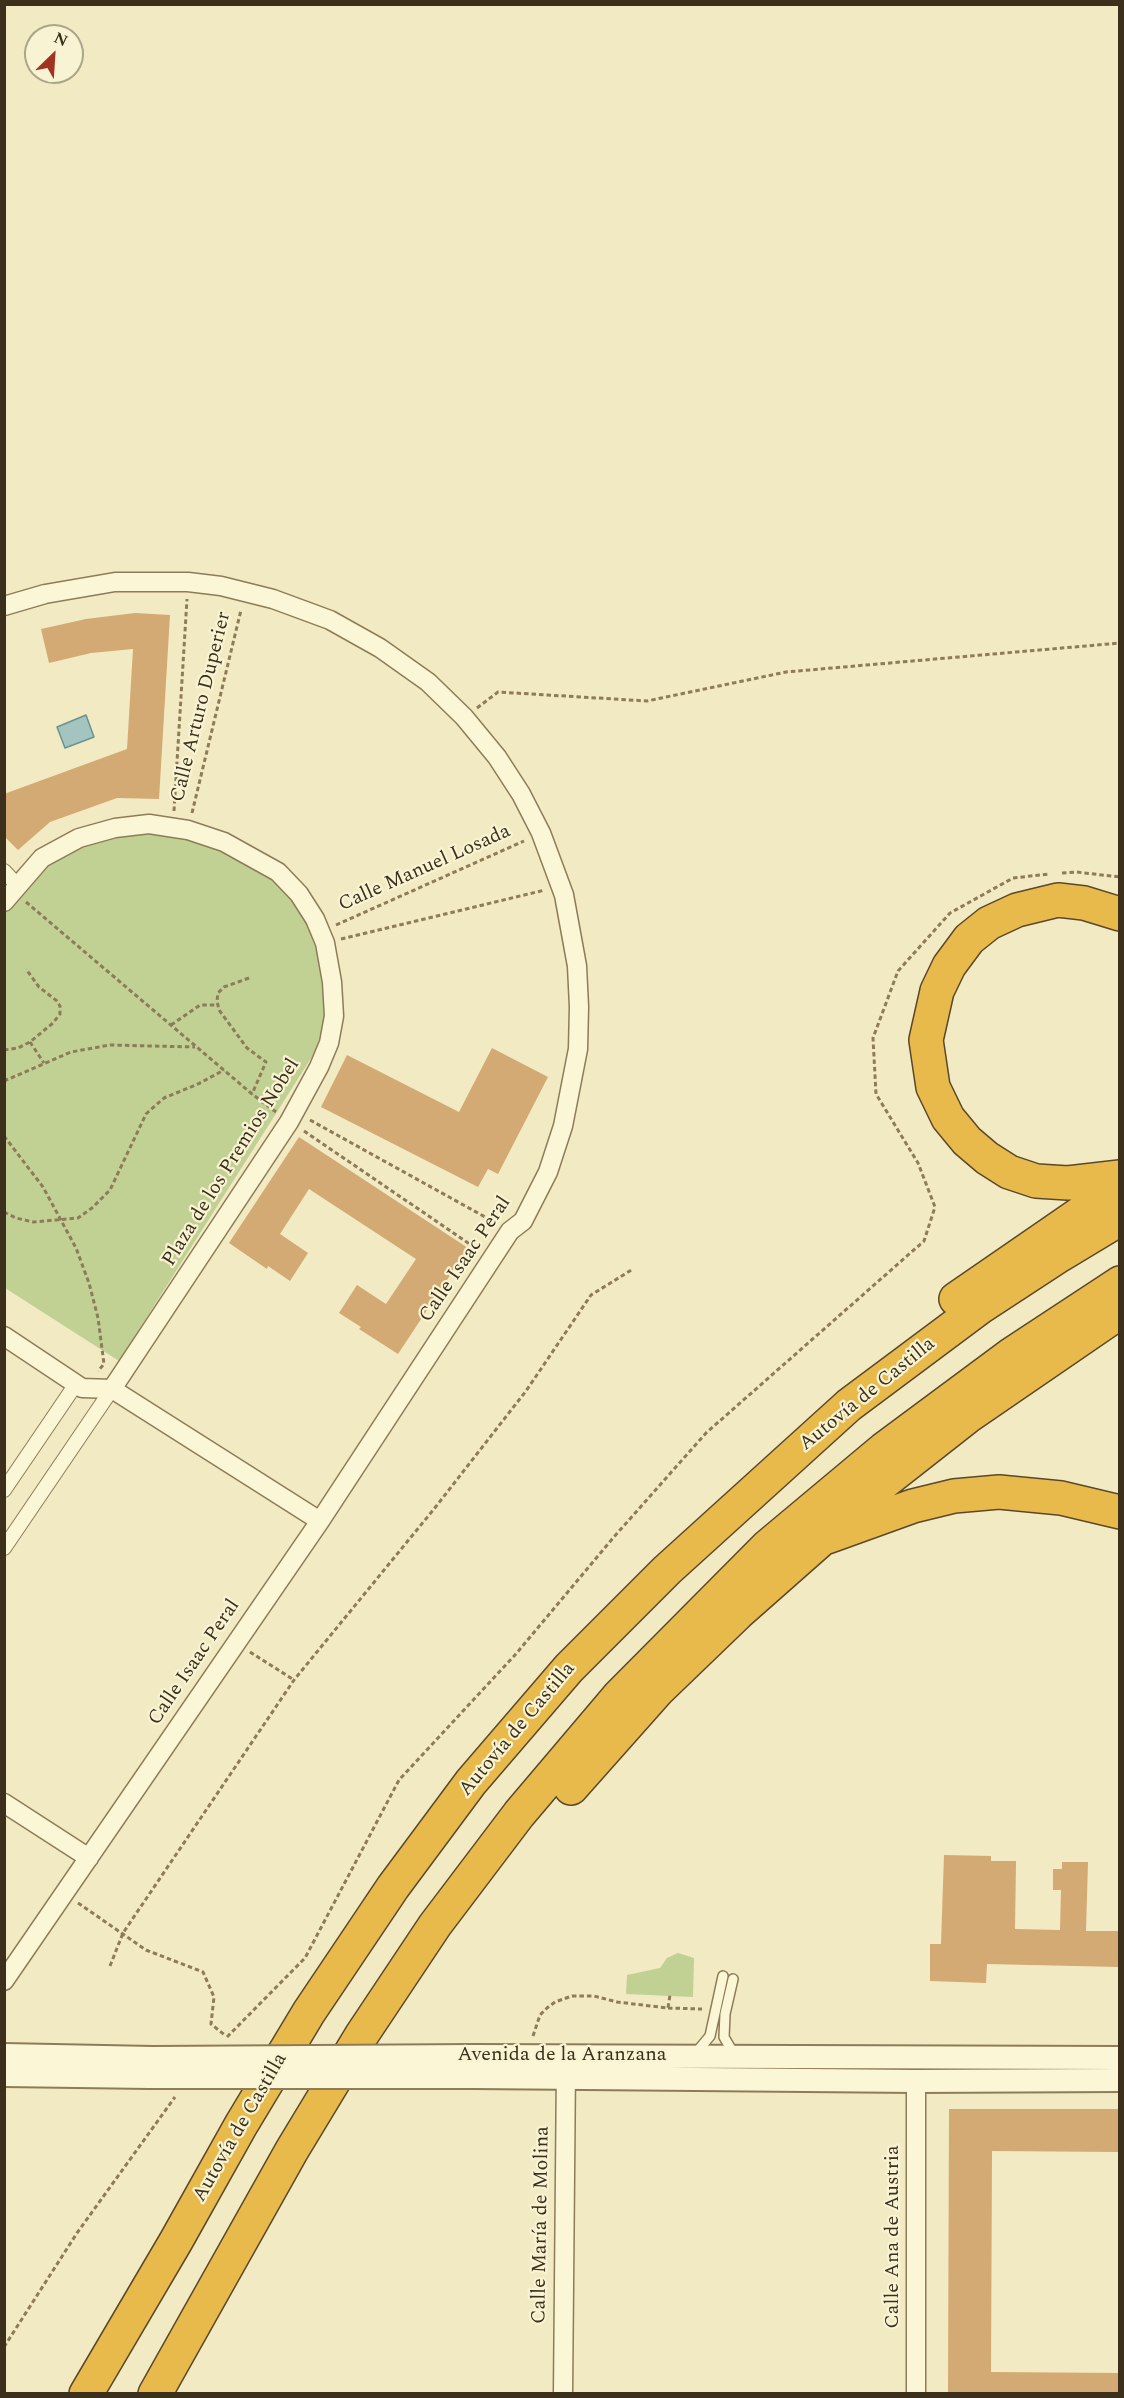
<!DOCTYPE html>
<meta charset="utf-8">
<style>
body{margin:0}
#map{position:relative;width:1124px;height:2398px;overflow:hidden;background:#f2eac2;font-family:Spectral,serif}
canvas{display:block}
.frame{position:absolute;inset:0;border:6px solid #3c301d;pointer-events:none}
.north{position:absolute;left:24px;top:24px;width:60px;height:60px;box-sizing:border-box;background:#f8f3d2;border:2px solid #ada58a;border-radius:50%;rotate:25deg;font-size:16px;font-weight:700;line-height:24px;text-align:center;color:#3c301d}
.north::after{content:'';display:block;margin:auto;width:21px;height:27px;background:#a13322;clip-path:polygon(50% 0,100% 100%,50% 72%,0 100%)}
</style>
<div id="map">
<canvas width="1124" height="2398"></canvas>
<div class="frame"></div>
<div class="north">N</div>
</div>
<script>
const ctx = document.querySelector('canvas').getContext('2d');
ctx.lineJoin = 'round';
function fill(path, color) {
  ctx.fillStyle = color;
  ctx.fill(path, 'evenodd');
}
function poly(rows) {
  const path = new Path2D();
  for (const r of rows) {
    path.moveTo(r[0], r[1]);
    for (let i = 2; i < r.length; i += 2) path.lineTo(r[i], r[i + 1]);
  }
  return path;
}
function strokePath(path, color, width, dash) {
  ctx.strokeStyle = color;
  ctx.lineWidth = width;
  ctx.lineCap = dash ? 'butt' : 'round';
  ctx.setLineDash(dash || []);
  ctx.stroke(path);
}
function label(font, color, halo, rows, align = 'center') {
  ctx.font = font + ' Spectral,serif';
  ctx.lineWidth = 4.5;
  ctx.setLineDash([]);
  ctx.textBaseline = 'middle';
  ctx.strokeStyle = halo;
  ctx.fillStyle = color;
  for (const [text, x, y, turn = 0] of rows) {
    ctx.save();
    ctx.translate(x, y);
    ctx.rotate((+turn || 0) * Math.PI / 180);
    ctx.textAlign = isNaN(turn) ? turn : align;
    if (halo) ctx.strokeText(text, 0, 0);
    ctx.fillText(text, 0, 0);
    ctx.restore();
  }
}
const green = poly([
 [147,830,217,846,261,866,303,911,320,961,325,1020,315,1052,119,1361,5,1288,5,913,45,865,97,839],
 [678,1953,694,1958,693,1997,626,1994,627,1975,660,1968,667,1958]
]);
const water = poly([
 [86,715,94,737,65,748,57,727,86,715]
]);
const building = poly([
 [135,613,170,615,159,799,117,798,50,822,18,850,4,836,4,794,127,749,133,649,91,653,49,663,41,629,86,619],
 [492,1048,548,1077,498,1174,488,1169,478,1187,321,1107,347,1055,459,1112],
 [299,1137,468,1248,398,1354,359,1329,361,1327,339,1313,357,1285,386,1304,416,1259,309,1189,280,1234,308,1253,290,1281,268,1266,267,1269,229,1243],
 [944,1855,991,1856,991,1861,1016,1861,1015,1929,1060,1930,1061,1890,1053,1890,1053,1869,1062,1869,1062,1862,1088,1862,1086,1931,1119,1931,1119,1967,987,1964,986,1983,930,1981,930,1944,941,1944],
 [949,2109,1119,2109,1119,2152,992,2151,991,2372,1119,2373,1119,2394,948,2394]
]);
const path = poly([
 [477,708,498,692,647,701,786,672,1120,643],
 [174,811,187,599],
 [192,813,241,610],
 [1062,873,1076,872,1120,877],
 [26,902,252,1094,276,1112],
 [336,925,524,841],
 [341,939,545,890],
 [249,978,224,987,218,993,217,1001,219,1010,247,1048,266,1062,252,1094],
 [171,1025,200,1005,218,1005],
 [30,1042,44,1063],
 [4,1050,18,1048,30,1042,53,1023,60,1014,60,1006,57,1001,39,987,26,969],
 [4,1081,71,1052,110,1045,195,1047],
 [310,1120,496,1223],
 [304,1131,477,1249],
 [4,1136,43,1187,76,1248,89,1283,98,1318,104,1364,98,1371],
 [4,1212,16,1218,33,1222,78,1218,92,1208,110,1190,146,1114,164,1098,198,1084,224,1070],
 [250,1652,294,1680],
 [78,1903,146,1950,203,1972,214,1997,211,2024,226,2036],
 [110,1966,123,1933,294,1680,434,1509,526,1391,591,1295,633,1269],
 [668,2008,702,2009],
 [533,2036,540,2015,547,2008,555,2002,572,1996,594,1996,617,2002,668,2008,670,1995],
 [227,2037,305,1958,399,1780,515,1655,613,1538,706,1433,924,1241,935,1207,918,1163,876,1094,873,1038,898,971,950,913,1013,878,1049,874],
 [4,2347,77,2233,175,2097]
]);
const service = poly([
 [733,1979,725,2014,724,2037,735,2056],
 [695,2054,710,2036,723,1976]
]);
const pedestrian = poly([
 [4,871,18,886],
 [4,1490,76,1384],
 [4,1548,112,1389]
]);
const minor = poly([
 [4,606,45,594,115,582,188,582,221,586,273,599,330,620,380,648,428,682,464,717,497,757,521,794,541,833,564,895,577,966,579,1007,578,1049,563,1126,548,1172,523,1221,510,1231,320,1521,4,1981],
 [4,902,42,858,79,838,115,828,149,824,188,830,224,842,278,872,299,894,315,919,325,943,332,982,334,1016,329,1043,319,1067,289,1122,112,1389],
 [4,1336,82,1388,112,1389,320,1521],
 [4,1803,89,1858],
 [563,2394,566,2065],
 [916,2394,916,2081]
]);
const tertiary = poly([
 [4,2055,153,2058],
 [473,2056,1120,2058],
 [4,2075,150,2077],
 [474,2077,916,2081,1120,2080]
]);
const motorway = poly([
 [1120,914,1084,903,1058,900,1017,910,989,923,969,939,949,966,937,991,926,1040,933,1087,948,1118,967,1141,987,1158,1009,1172,1036,1181,1068,1183,1120,1177],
 [956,1299,1120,1186],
 [827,1537,913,1506,954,1496,999,1492,1061,1498,1120,1512],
 [571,1788,658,1690,738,1613,823,1538,846,1512,967,1417,1120,1312],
 [86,2394,176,2241,241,2125,309,2012,393,1887,471,1782,569,1668,667,1570,849,1405,979,1308,1060,1255,1120,1219],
 [155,2394,292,2150,361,2036,435,1925,519,1814,619,1696,768,1546,884,1449,1012,1354,1120,1283]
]);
const tertiaryBridge = poly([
 [153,2058,473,2056],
 [150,2077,474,2077]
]);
const streetNames = [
 ["Calle Arturo Duperier",202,707,-76],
 ["Calle Manuel Losada",425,869,-24],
 ["Plaza de los Premios Nobel",232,1163,-58],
 ["Calle Isaac Peral",466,1260,-56],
 ["Autovía de Castilla",868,1395,-39],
 ["Calle Isaac Peral",195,1663,-56],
 ["Autovía de Castilla",518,1730,-50],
 ["Avenida de la Aranzana",562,2056],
 ["Autovía de Castilla",241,2128,-60],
 ["Calle María de Molina",542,2225,-89],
 ["Calle Ana de Austria",894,2237,-90]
];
fill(green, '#c1d194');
fill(water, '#a4c4bf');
strokePath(water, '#6a938f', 1.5);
fill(building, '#d3a974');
strokePath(service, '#8d7c57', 12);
strokePath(pedestrian, '#8d7c57', 16);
strokePath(minor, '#8d7c57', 21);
strokePath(tertiary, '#8d7c57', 26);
strokePath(motorway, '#5a482c', 36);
strokePath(path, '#8d7c57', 3, [4.5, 3]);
strokePath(service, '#fbf6d6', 9);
strokePath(pedestrian, '#fbf6d6', 14);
strokePath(minor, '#fbf6d6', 18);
strokePath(tertiary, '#fbf6d6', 22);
strokePath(motorway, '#e8b94b', 33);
strokePath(tertiaryBridge, '#8d7c57', 26, []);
strokePath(tertiaryBridge, '#fbf6d6', 22);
label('20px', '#3c301d', '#f8f3d2', streetNames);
</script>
